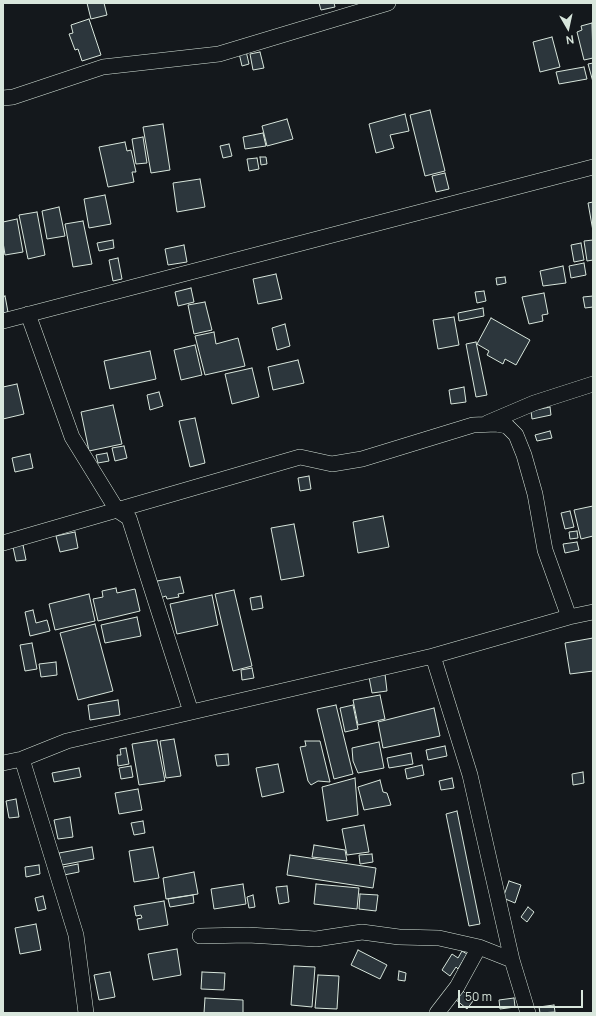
<!DOCTYPE html>
<style>
body{margin:0}
#map{position:relative;width:596px;height:1016px;overflow:hidden;background:#14181c;font-family:Manrope,sans-serif}
canvas{display:block}
.frame{position:absolute;inset:0;border:4px solid #d8e6dc;pointer-events:none}
.north{position:absolute;left:548px;top:8px;width:40px;height:40px;-webkit-text-stroke:3px #14181c;paint-order:stroke;rotate:171deg;font-size:11px;font-weight:700;line-height:16px;text-align:center;color:#d8e6dc}
.north::after{content:'';display:block;margin:auto;width:14px;height:18px;background:#d8e6dc;clip-path:polygon(50% 0,100% 100%,50% 72%,0 100%)}
.scale{position:absolute;left:458px;top:990px;width:125px;height:18px;box-sizing:border-box;border:2px solid #d8e6dc;border-top:0;padding-left:5px;font-size:12px;line-height:14px;white-space:nowrap;color:#d8e6dc;-webkit-text-stroke:3px #14181c;paint-order:stroke}
</style>
<div id="map">
<canvas width="596" height="1016"></canvas>
<div class="frame"></div>
<div class="north">N</div>
<div class="scale">50 m</div>
</div>
<script>
const ctx = document.querySelector('canvas').getContext('2d');
ctx.lineJoin = 'round';
function fill(path, color) {
  ctx.fillStyle = color;
  ctx.fill(path, 'evenodd');
}
function poly(rows) {
  const path = new Path2D();
  for (const r of rows) {
    path.moveTo(r[0], r[1]);
    for (let i = 2; i < r.length; i += 2) path.lineTo(r[i], r[i + 1]);
  }
  return path;
}
function strokePath(path, color, width, dash) {
  ctx.strokeStyle = color;
  ctx.lineWidth = width;
  ctx.lineCap = dash ? 'butt' : 'round';
  ctx.setLineDash(dash || []);
  ctx.stroke(path);
}
const building = poly([
 [87,3,104,3,107,15,91,19,87,3],
 [319,3,334,3,335,7,321,10,319,3],
 [89,19,101,55,82,61,78,49,75,50,69,34,73,33,71,25,89,19],
 [592,23,593,58,584,60,577,32,582,30,581,26,592,23],
 [552,37,560,67,540,72,533,42,552,37],
 [246,51,249,64,242,66,239,53,246,51],
 [260,52,264,68,253,70,250,54,260,52],
 [593,63,593,82,588,64,593,63],
 [584,67,587,79,559,84,556,72,584,67],
 [430,110,445,171,425,176,410,115,430,110],
 [405,114,409,131,390,135,394,148,376,153,369,124,405,114],
 [287,119,293,139,267,146,262,126,287,119],
 [163,124,170,170,151,173,143,127,163,124],
 [263,133,266,146,245,149,243,137,263,133],
 [143,137,147,163,136,164,132,139,143,137],
 [125,142,127,151,131,150,136,172,132,172,134,182,108,187,99,147,125,142],
 [229,144,232,156,223,158,220,146,229,144],
 [260,157,266,157,267,164,261,165,260,157],
 [257,158,259,169,249,171,247,159,257,158],
 [445,173,449,189,436,192,432,176,445,173],
 [200,179,205,207,177,212,173,183,200,179],
 [105,195,111,224,89,228,84,199,105,195],
 [593,202,593,231,588,203,593,202],
 [59,207,65,236,47,239,42,211,59,207],
 [37,212,45,255,28,259,19,215,37,212],
 [17,219,23,252,5,255,3,242,3,222,17,219],
 [83,221,92,264,73,267,65,224,83,221],
 [113,240,114,248,99,251,97,243,113,240],
 [593,240,593,260,587,261,584,241,593,240],
 [581,243,584,260,574,262,571,245,581,243],
 [184,245,187,262,168,265,165,249,184,245],
 [118,258,122,279,113,281,109,260,118,258],
 [584,263,586,275,571,278,569,266,584,263],
 [563,266,566,283,543,286,540,271,563,266],
 [276,274,282,299,258,304,253,279,276,274],
 [505,277,506,283,497,285,496,278,505,277],
 [191,288,194,302,178,306,175,292,191,288],
 [484,291,486,301,477,303,475,292,484,291],
 [544,293,548,314,542,315,543,321,529,324,522,297,544,293],
 [5,296,8,312,3,313,3,297,5,296],
 [593,296,593,307,585,308,583,297,593,296],
 [205,302,212,330,194,334,188,305,205,302],
 [483,308,484,316,459,321,458,313,483,308],
 [454,317,459,345,438,349,433,320,454,317],
 [491,318,530,340,516,365,505,359,503,364,487,355,489,351,477,344,491,318],
 [285,324,290,346,277,350,272,328,285,324],
 [214,332,216,344,238,338,245,366,205,375,195,336,214,332],
 [476,342,487,395,476,397,466,344,476,342],
 [195,345,202,375,181,380,174,350,195,345],
 [150,351,156,379,110,389,104,361,150,351],
 [298,360,304,383,273,390,268,367,298,360],
 [252,368,259,397,232,404,225,374,252,368],
 [17,384,24,414,3,419,3,387,17,384],
 [464,387,466,402,451,404,449,390,464,387],
 [159,392,163,406,150,410,147,395,159,392],
 [113,405,122,444,89,451,81,412,113,405],
 [550,407,551,415,532,419,531,411,550,407],
 [195,418,205,463,190,467,179,421,195,418],
 [550,431,552,438,537,441,535,435,550,431],
 [124,446,127,458,115,461,112,448,124,446],
 [107,453,109,461,98,463,96,455,107,453],
 [30,454,33,468,15,472,12,458,30,454],
 [309,476,311,489,300,491,298,478,309,476],
 [593,506,593,536,581,539,574,510,593,506],
 [570,511,574,527,565,529,561,513,570,511],
 [383,516,389,547,358,553,353,522,383,516],
 [294,524,304,576,281,580,271,528,294,524],
 [577,531,578,538,570,539,569,532,577,531],
 [75,532,78,548,60,552,56,536,75,532],
 [577,542,579,550,565,553,563,544,577,542],
 [23,545,26,560,16,561,13,547,23,545],
 [180,577,184,593,178,594,179,597,167,599,166,596,160,598,157,581,180,577],
 [116,588,117,593,135,589,140,611,98,621,93,599,103,597,102,591,116,588],
 [234,590,252,666,233,671,215,594,234,590],
 [89,594,95,621,55,630,49,604,89,594],
 [212,595,218,625,177,634,170,604,212,595],
 [261,596,263,608,252,610,250,598,261,596],
 [33,610,36,623,47,620,50,631,30,636,25,612,33,610],
 [137,617,141,636,105,643,101,625,137,617],
 [95,624,113,691,78,700,60,633,95,624],
 [593,638,593,671,570,674,565,643,593,638],
 [32,643,37,669,25,671,20,645,32,643],
 [56,662,57,675,41,677,39,664,56,662],
 [252,668,254,678,242,680,241,670,252,668],
 [385,674,387,691,372,693,369,677,385,674],
 [380,695,385,719,358,725,353,700,380,695],
 [118,700,120,715,90,720,88,705,118,700],
 [336,705,353,774,334,779,317,709,336,705],
 [353,705,358,729,345,732,340,708,353,705],
 [434,708,440,736,383,748,378,722,434,708],
 [174,739,181,776,166,778,160,741,174,739],
 [157,740,165,781,139,785,132,744,157,740],
 [305,741,320,741,330,782,318,781,311,785,308,781,300,747,306,746,305,741],
 [379,742,384,768,358,773,353,761,352,748,379,742],
 [445,746,447,756,428,760,426,750,445,746],
 [126,748,129,764,118,766,117,755,121,755,120,749,126,748],
 [411,753,413,764,389,768,387,758,411,753],
 [228,754,229,765,217,766,215,755,228,754],
 [278,764,284,792,262,797,256,768,278,764],
 [422,765,424,775,407,779,405,769,422,765],
 [131,766,133,777,121,779,119,768,131,766],
 [79,768,81,777,54,782,52,773,79,768],
 [583,772,584,783,573,785,572,774,583,772],
 [355,778,358,815,327,821,322,787,355,778],
 [452,778,454,788,441,790,439,781,452,778],
 [380,780,383,792,387,793,391,805,364,810,358,787,380,780],
 [138,789,142,810,119,814,115,793,138,789],
 [16,799,19,817,9,818,6,801,16,799],
 [457,811,480,924,469,926,446,814,457,811],
 [70,817,73,837,58,839,54,820,70,817],
 [143,821,145,833,134,835,131,823,143,821],
 [364,825,369,852,347,855,342,829,364,825],
 [314,845,345,850,347,861,312,857,314,845],
 [92,847,94,859,62,865,59,853,92,847],
 [153,847,159,878,134,882,129,851,153,847],
 [372,854,373,862,360,864,359,855,372,854],
 [290,855,376,868,373,888,287,875,290,855],
 [78,864,79,872,64,875,63,867,78,864],
 [39,865,40,874,26,877,25,867,39,865],
 [194,872,198,894,166,899,163,878,194,872],
 [509,881,521,885,515,903,503,898,509,881],
 [243,884,246,904,214,909,211,889,243,884],
 [316,884,359,888,357,909,314,904,316,884],
 [287,886,289,902,279,904,276,887,287,886],
 [360,894,378,895,376,911,359,909,360,894],
 [193,895,194,903,170,907,168,899,193,895],
 [253,895,255,907,249,908,247,897,253,895],
 [43,896,46,909,38,911,35,898,43,896],
 [164,901,168,925,139,930,137,919,142,918,141,915,136,916,134,906,164,901],
 [528,907,534,912,527,922,521,917,528,907],
 [36,924,41,950,20,954,15,928,36,924],
 [177,949,181,975,153,980,148,954,177,949],
 [358,950,387,965,380,979,351,965,358,950],
 [462,951,467,954,458,969,456,967,450,976,442,970,452,954,458,958,462,951],
 [294,966,315,967,312,1007,291,1005,294,966],
 [399,971,406,973,405,981,398,980,399,971],
 [110,972,115,997,99,1000,94,975,110,972],
 [202,972,225,973,224,990,201,989,202,972],
 [318,975,339,976,337,1009,315,1008,318,975],
 [462,990,473,1001,467,1009,455,999,462,990],
 [205,998,243,1000,243,1013,204,1013,205,998],
 [514,998,515,1007,500,1009,499,1000,514,998],
 [554,1005,555,1012,540,1013,539,1007,554,1005]
]);
const street = poly([
 [3,98,13,97,103,67,219,54,388,3],
 [28,314,72,437,117,510,129,518,191,712],
 [3,321,593,167],
 [487,423,534,403,593,384],
 [3,543,300,457,332,464,362,459,473,425,496,424,507,426,516,435,524,455,535,494,545,550,569,617],
 [433,656,470,775,512,960,528,1013],
 [22,759,76,935,86,1013],
 [3,763,22,759,67,741,433,656,569,617,593,612],
 [200,936,248,935,316,939,362,932,399,937,439,938,479,947],
 [437,1013,457,987,479,947,512,960]
]);
fill(building, '#2c363c');
strokePath(building, '#d8e6dc', 1);
strokePath(street, '#d8e6dc', 16);
strokePath(street, '#14181c', 15);
</script>
